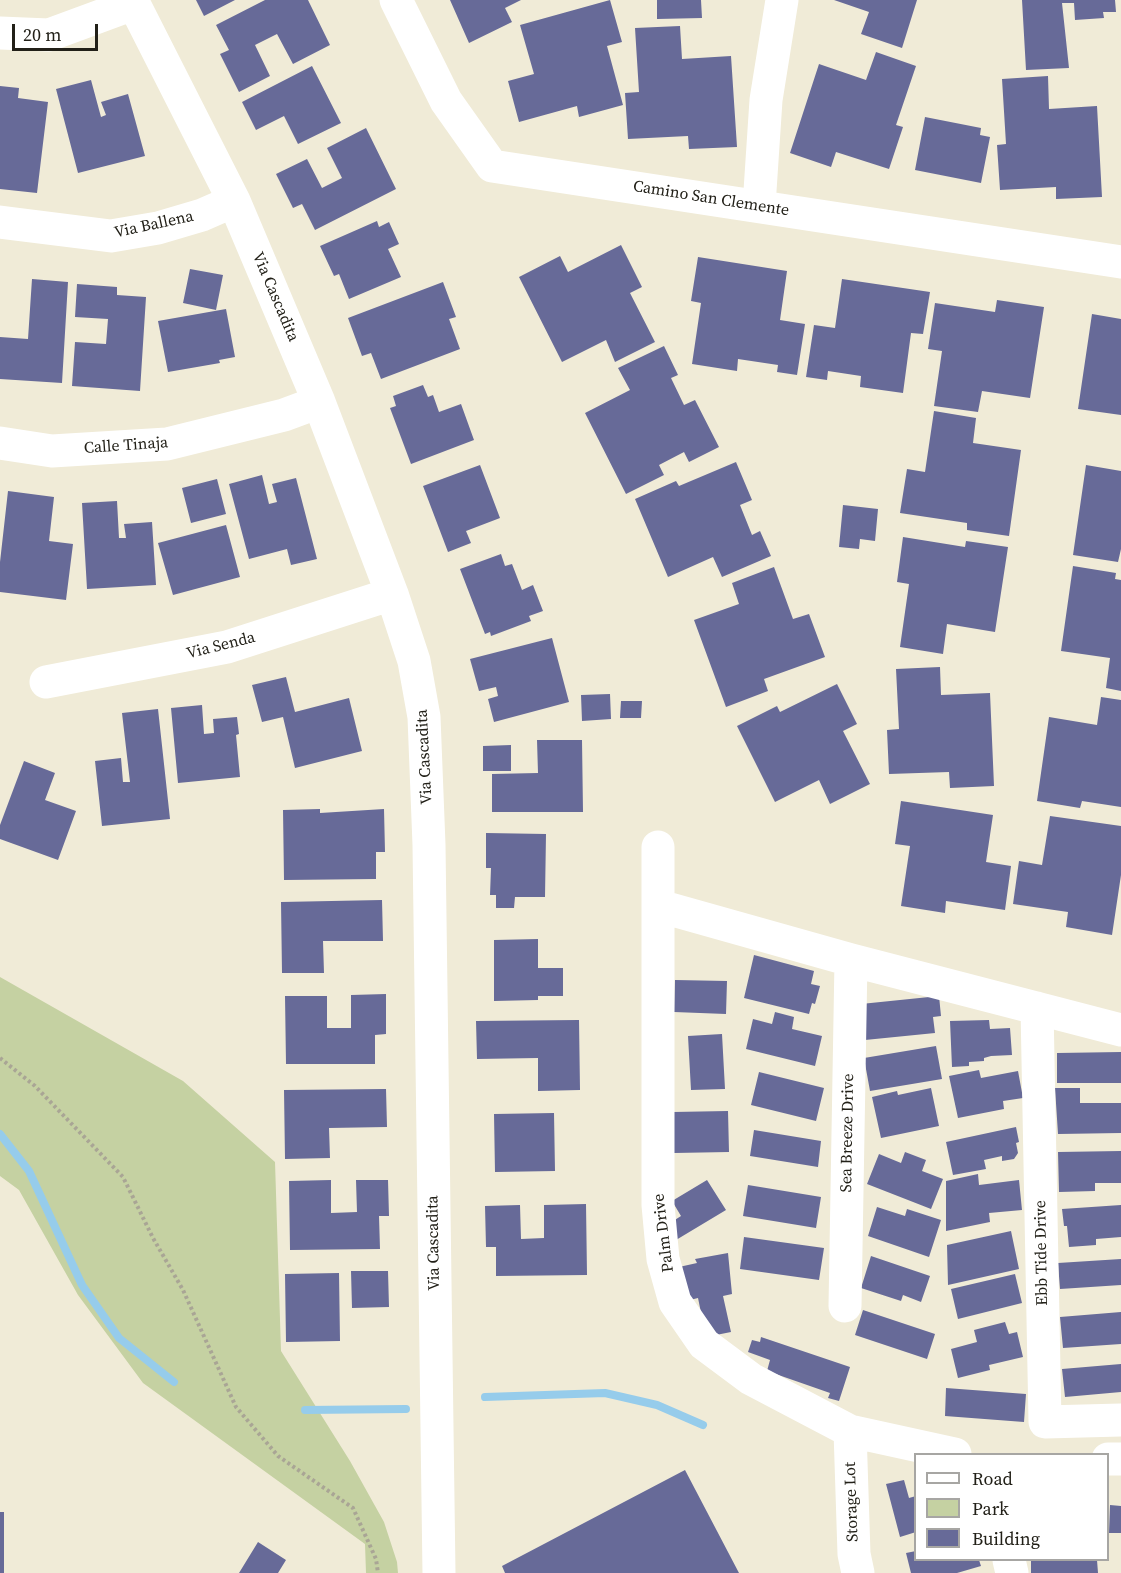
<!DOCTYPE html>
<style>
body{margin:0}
#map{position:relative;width:1121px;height:1573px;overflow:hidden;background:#f0ebd7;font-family:"Source Serif 4",serif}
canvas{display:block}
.legend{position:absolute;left:914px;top:1453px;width:195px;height:108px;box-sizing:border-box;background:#fff;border:2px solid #a7a6a3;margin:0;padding:8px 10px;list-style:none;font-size:18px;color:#222018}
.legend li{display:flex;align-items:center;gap:12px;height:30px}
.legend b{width:30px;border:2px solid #a7a6a3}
.scale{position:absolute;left:12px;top:24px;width:86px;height:27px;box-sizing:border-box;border:3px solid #222018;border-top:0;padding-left:8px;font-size:18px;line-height:21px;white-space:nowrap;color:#222018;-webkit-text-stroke:4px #fff;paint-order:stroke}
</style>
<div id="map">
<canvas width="1121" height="1573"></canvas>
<ul class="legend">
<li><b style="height:8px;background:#fff"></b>Road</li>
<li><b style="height:16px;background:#c5d1a2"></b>Park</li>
<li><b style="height:16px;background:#676a98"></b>Building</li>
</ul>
<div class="scale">20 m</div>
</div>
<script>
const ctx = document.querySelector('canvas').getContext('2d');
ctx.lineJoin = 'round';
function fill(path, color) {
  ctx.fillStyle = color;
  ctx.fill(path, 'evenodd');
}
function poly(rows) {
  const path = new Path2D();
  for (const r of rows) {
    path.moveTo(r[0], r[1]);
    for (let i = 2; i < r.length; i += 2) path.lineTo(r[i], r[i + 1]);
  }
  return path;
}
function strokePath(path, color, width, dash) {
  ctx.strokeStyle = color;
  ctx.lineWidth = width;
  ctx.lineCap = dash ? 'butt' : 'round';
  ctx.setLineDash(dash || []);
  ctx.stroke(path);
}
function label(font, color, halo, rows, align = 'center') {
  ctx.font = font + ' "Source Serif 4",serif';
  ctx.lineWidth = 5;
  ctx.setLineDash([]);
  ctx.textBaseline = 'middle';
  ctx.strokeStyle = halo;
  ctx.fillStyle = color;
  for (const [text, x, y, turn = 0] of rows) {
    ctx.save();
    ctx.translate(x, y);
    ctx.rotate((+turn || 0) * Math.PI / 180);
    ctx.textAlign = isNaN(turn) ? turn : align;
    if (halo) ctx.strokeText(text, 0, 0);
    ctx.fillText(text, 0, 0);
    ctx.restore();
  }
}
const green = poly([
 [0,977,183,1081,275,1162,281,1351,350,1461,384,1522,397,1562,398,1573,366,1573,365,1544,143,1383,78,1295,19,1190,0,1176]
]);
const stream = poly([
 [0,1134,29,1171,82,1285,119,1338,174,1382],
 [485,1397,605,1393,657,1405,703,1425],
 [305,1410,406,1409]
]);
const building = poly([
 [196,0,235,0,204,16],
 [265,0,308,0,330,45,293,64,277,34,255,45,270,76,239,92,220,54,229,50,216,25],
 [450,0,521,0,505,8,512,22,469,43],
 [610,0,622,42,607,46,623,105,579,117,577,106,519,122,508,81,534,74,520,25],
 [657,0,701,0,702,18,657,19],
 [834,0,917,0,902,48,861,34,869,12],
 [1022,0,1115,0,1116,12,1103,12,1104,18,1075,20,1074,3,1062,3,1069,68,1026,70],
 [680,26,682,59,731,56,737,147,689,149,688,136,628,139,625,93,639,92,635,28],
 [876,52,916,66,896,125,903,127,889,169,836,152,831,167,790,153,819,64,866,80],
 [312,66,341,123,298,144,284,116,256,130,242,102],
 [1048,76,1049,109,1097,106,1102,197,1056,199,1056,187,1000,190,997,145,1006,144,1002,79],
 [91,80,101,117,106,115,101,102,128,94,145,156,78,173,56,89],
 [0,86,19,88,18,98,48,102,37,193,0,189],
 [925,117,981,128,980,135,990,137,981,183,915,170],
 [366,128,396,189,315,230,302,204,293,208,276,174,307,159,322,188,342,178,327,148],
 [377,221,379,227,389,222,399,244,388,249,401,277,349,299,339,274,334,276,320,246],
 [621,245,642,287,630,293,655,342,615,362,606,340,562,362,519,277,560,256,568,272],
 [698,257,787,271,780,320,805,324,797,375,777,372,778,365,738,359,737,371,692,364,701,303,691,301],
 [190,269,223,275,216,310,183,303],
 [32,279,68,282,62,383,0,379,0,337,28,339],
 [842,279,930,292,923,334,911,333,903,393,860,387,861,376,828,371,827,380,806,377,814,325,835,328],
 [443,282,456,317,449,319,460,349,381,379,371,353,362,356,348,318],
 [77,284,117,287,117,295,146,297,140,391,72,386,75,342,106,344,108,319,75,317],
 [997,300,1044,307,1030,398,982,391,978,412,934,406,942,351,928,349,935,303,995,312],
 [226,309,235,357,219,360,220,363,168,372,158,321],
 [1092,314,1121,319,1121,415,1078,409],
 [664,346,678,375,671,378,684,405,695,400,719,447,689,462,684,452,659,465,664,475,626,494,585,413,630,390,618,368],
 [423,385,428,397,433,395,439,412,461,404,474,440,411,464,390,408,396,406,393,396],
 [934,411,976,418,973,443,1021,450,1009,536,967,530,967,523,900,513,907,469,925,472],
 [736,462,752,500,740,505,752,535,760,531,771,556,722,577,713,557,668,577,635,499,676,481,679,486],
 [480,465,500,518,466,531,471,543,448,552,423,486],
 [1086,465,1121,471,1121,549,1118,562,1073,555],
 [262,475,269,504,277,502,272,484,296,478,317,559,291,565,287,549,249,559,229,484],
 [217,479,226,514,191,523,182,488],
 [8,491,54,497,49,541,73,544,66,600,0,592,0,562],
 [117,501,119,538,126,538,124,524,152,522,156,585,87,589,82,503],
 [843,505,878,509,875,541,860,539,859,549,839,547],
 [226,525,240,577,173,595,158,543],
 [903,537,965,547,966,541,1008,547,995,632,947,624,943,654,900,647,909,584,897,582],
 [501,554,505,566,512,564,522,590,533,585,543,611,529,616,531,621,491,636,490,632,485,634,460,569],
 [1073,566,1116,573,1115,579,1121,580,1121,691,1106,688,1110,658,1061,651],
 [774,567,793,619,809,614,825,657,764,679,768,691,726,707,694,620,739,604,732,583],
 [552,638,569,702,494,722,488,699,498,696,496,687,479,691,470,659],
 [940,667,941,695,990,693,994,786,950,788,949,772,889,774,887,730,899,729,896,669],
 [286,677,295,712,349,698,362,751,295,768,283,717,262,722,252,685],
 [837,684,857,724,843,731,870,784,830,804,819,780,775,802,737,726,777,706,780,712],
 [610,694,611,719,582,721,581,695],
 [1101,697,1121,700,1121,807,1082,801,1080,808,1037,801,1049,717,1097,725],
 [621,701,642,701,641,718,620,718],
 [202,705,204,734,214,733,213,719,237,717,239,734,236,735,240,777,178,783,171,708],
 [158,709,170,819,102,826,95,761,121,758,123,782,130,782,122,713],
 [537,740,582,740,583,812,492,812,492,774,538,773],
 [511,745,511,771,483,771,483,746],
 [24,761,55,773,45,800,76,811,58,860,0,839,0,825],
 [901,801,993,815,986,862,1011,866,1005,910,946,901,945,913,901,906,910,846,895,844],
 [320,809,320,813,384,809,385,852,376,852,376,879,284,880,283,810],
 [1050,816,1121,826,1121,875,1112,935,1066,927,1068,912,1013,904,1019,861,1042,865],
 [486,833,546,834,545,897,515,897,514,908,496,908,496,895,490,895,491,868,486,868],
 [382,900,383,941,323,941,324,973,282,973,281,902],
 [538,939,538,968,563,968,563,996,538,996,538,1000,494,1001,494,940],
 [754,955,814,971,811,984,820,986,815,1004,812,1003,809,1014,744,998],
 [675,980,727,981,726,1014,674,1012],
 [386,994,386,1034,375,1035,375,1064,286,1064,285,996,327,996,327,1028,351,1028,351,995],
 [939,996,941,1016,933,1017,935,1033,865,1040,861,1004],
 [775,1012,794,1017,792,1029,822,1036,815,1066,746,1049,753,1019,772,1024],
 [579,1020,580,1090,538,1091,538,1058,477,1059,476,1021],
 [989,1020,990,1029,1010,1028,1012,1055,991,1056,984,1058,984,1061,969,1062,969,1066,952,1067,950,1021],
 [722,1034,725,1089,691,1090,688,1036],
 [936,1046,942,1079,870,1091,864,1058],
 [1121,1052,1121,1083,1057,1083,1057,1053],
 [979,1070,981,1078,1018,1071,1023,1098,1003,1101,1004,1109,958,1118,949,1076],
 [759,1072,824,1088,816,1121,751,1105],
 [931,1088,939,1126,881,1138,872,1097,897,1091,898,1095],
 [1055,1088,1080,1088,1080,1103,1121,1103,1121,1133,1058,1134],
 [386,1089,387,1127,329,1128,330,1158,285,1159,284,1090],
 [728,1111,729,1152,674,1153,673,1112],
 [554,1113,555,1171,495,1172,494,1114],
 [1016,1127,1019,1142,1016,1143,1018,1153,1014,1159,1002,1161,1002,1156,984,1160,986,1169,953,1175,946,1142],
 [754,1130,821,1141,818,1167,750,1156],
 [1121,1151,1121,1183,1095,1183,1095,1191,1059,1192,1058,1152],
 [905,1152,926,1160,922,1171,943,1179,931,1209,867,1184,879,1154,901,1163],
 [978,1174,979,1185,1019,1180,1022,1210,989,1213,990,1222,946,1231,946,1181],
 [331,1180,331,1213,357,1212,356,1180,388,1180,389,1216,379,1216,380,1249,290,1250,289,1181],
 [707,1180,726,1210,676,1240,667,1225,681,1216,672,1201],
 [748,1185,821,1197,816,1228,743,1216],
 [586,1204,587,1275,496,1276,496,1247,486,1247,485,1206,520,1205,521,1239,544,1238,544,1205],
 [1121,1205,1121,1237,1096,1239,1096,1245,1069,1247,1067,1226,1064,1226,1062,1209],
 [877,1207,905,1216,907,1209,941,1220,929,1257,868,1236],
 [1011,1231,1019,1269,948,1285,947,1245],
 [744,1237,824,1248,819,1280,740,1269],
 [728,1253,732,1294,723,1296,731,1332,706,1337,698,1298,686,1301,679,1267,697,1263,695,1259],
 [871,1256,930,1276,921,1302,903,1295,901,1301,861,1288],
 [1121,1259,1121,1285,1060,1289,1058,1263],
 [351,1271,388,1271,389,1307,352,1308],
 [339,1273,340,1341,286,1342,285,1274],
 [1015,1274,1022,1303,958,1319,951,1289],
 [863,1310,935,1334,927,1359,855,1335],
 [1121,1312,1121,1344,1063,1348,1060,1317],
 [1005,1322,1009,1334,1017,1332,1023,1357,989,1365,990,1370,958,1378,951,1349,977,1342,974,1330],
 [761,1337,850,1367,839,1401,828,1398,830,1393,767,1371,770,1360,748,1352,752,1340,760,1342],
 [1121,1364,1121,1392,1065,1397,1062,1369],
 [946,1388,1026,1394,1024,1422,945,1416],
 [685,1470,739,1573,505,1573,502,1566],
 [904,1480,909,1498,916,1496,916,1532,900,1537,886,1484],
 [1110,1505,1121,1506,1121,1533,1109,1533],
 [0,1512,4,1512,4,1573,0,1573],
 [258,1542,286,1560,278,1573,239,1573],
 [916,1551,916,1560,979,1560,981,1566,957,1573,911,1573,906,1553],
 [1031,1560,1097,1560,1098,1573,1031,1573]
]);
const path = poly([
 [0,1058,35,1086,123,1177,153,1238,183,1290,236,1407,278,1456,353,1508,376,1559,378,1573]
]);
const minor = poly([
 [132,0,234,201,319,402,392,594,414,661,424,717,429,845,439,1573],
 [396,0,446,101,492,166,1121,262],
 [0,33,49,35,133,4],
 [759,206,766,100,782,0],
 [0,222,111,236,158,228,202,215,234,201],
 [0,443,52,451,167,444,284,415,319,402],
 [46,682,227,647,392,594],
 [658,847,658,1205,663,1259,675,1302,704,1344,751,1379,850,1431,955,1454],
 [659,906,851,960,1121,1030],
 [1037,1008,1045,1422,1121,1420],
 [845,1306,851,960],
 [850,1431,854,1554,858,1573],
 [1108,1459,1121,1459],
 [1009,1560,1012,1573]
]);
const streetNames = [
 ["Camino San Clemente",711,199,9],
 ["Via Ballena",154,225,-12],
 ["Via Cascadita",275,297,67],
 ["Calle Tinaja",126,446,-4],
 ["Via Senda",221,646,-14],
 ["Via Cascadita",425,757,-93],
 ["Sea Breeze Drive",848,1133,-89],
 ["Palm Drive",664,1233,-97],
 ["Via Cascadita",434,1243,-91],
 ["Ebb Tide Drive",1042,1253,-91],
 ["Storage Lot",852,1502,-92]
];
fill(green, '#c5d1a2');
strokePath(stream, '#96cceb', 8);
fill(building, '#676a98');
strokePath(path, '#a9a595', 4, [3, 3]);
strokePath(minor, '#fff', 33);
label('16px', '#222018', '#fff', streetNames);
</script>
